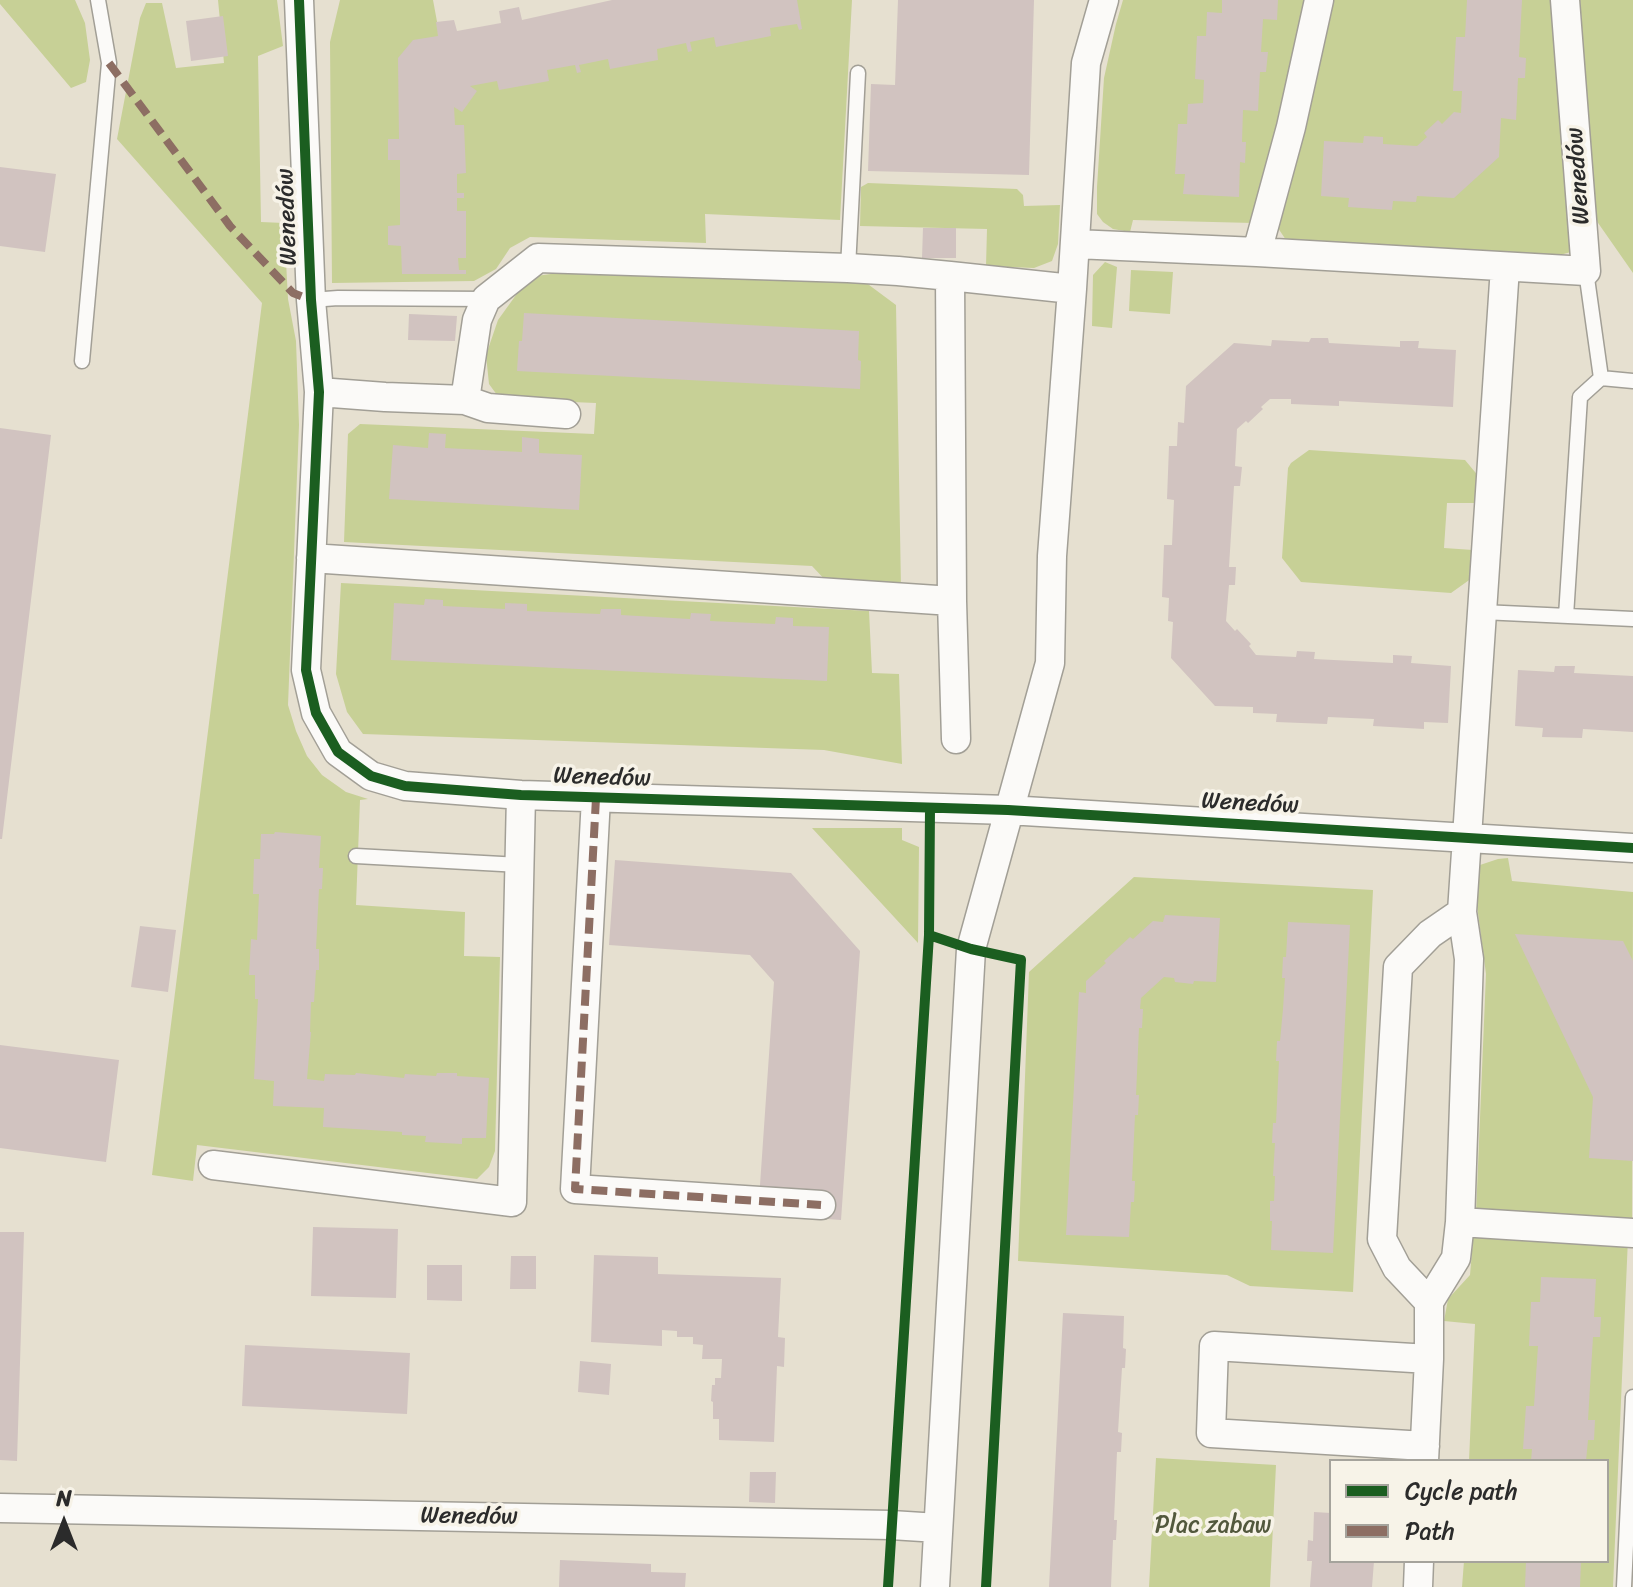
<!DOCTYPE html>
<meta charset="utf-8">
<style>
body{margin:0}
#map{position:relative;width:1633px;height:1587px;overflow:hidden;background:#e6e0d0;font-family:Sriracha,sans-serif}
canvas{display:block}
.legend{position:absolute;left:1329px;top:1459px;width:280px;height:104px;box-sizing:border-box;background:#f7f3e8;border:2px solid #a5a39c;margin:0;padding:10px 14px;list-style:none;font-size:24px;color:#2b2b2b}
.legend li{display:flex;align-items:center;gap:16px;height:40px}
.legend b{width:40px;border:2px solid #a5a39c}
.north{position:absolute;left:24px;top:1483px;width:80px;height:80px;-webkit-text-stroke:6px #f7f3e8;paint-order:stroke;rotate:0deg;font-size:22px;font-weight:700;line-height:32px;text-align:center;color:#2b2b2b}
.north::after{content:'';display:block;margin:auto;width:28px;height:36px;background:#2b2b2b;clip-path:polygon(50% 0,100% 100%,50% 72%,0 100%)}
</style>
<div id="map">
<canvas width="1633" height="1587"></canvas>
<ul class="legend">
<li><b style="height:10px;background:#1b5e20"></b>Cycle path</li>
<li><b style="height:10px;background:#8d6e63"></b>Path</li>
</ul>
<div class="north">N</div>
</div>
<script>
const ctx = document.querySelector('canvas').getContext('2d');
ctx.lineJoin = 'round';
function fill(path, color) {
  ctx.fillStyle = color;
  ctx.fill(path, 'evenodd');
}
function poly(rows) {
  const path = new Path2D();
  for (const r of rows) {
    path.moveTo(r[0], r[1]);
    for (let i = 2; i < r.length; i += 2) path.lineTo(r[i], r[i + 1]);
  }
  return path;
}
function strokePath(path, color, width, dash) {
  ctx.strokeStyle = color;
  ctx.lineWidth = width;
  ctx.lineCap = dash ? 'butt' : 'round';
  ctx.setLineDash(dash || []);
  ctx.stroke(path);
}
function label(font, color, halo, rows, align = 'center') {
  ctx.font = font + ' Sriracha,sans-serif';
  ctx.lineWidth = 7;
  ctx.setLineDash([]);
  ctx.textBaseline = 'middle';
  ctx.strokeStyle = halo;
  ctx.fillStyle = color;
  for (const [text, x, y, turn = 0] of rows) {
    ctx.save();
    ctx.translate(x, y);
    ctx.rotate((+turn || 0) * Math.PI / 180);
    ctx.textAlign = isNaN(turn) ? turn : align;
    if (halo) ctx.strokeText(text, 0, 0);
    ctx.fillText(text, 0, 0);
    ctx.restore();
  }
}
const green = poly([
 [0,0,75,0,85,23,90,60,86,82,71,88,0,4],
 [218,0,277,0,283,46,258,56,261,222,284,223,288,299,296,341,299,425,288,705,296,731,307,756,322,775,346,792,368,799,360,800,356,905,465,912,464,956,500,957,495,1151,489,1167,477,1179,197,1145,193,1181,152,1175,262,303,117,139,140,18,146,3,162,3,176,68,224,63],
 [340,0,433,0,441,43,675,0,852,0,840,220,705,214,706,243,530,237,510,248,496,269,474,281,332,283,330,42],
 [1123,0,1558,0,1571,252,1552,257,1288,243,1278,228,1253,223,1133,220,1130,232,1113,229,1103,222,1097,214,1097,187,1104,78,1116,24],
 [1580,0,1633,0,1633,273,1596,220],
 [868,183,1017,189,1023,195,1024,206,1060,205,1058,244,1052,261,1034,268,986,266,987,229,860,226,861,187],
 [1105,262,1117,267,1112,328,1092,326,1093,275],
 [1131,270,1173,272,1170,314,1129,311],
 [558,273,865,282,896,305,901,588,829,584,812,566,344,542,348,434,360,424,594,434,596,403,500,399,489,384,486,355,498,320,529,277],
 [1309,450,1465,460,1480,478,1476,503,1447,503,1444,548,1473,550,1472,578,1451,593,1301,582,1282,558,1288,468,1291,463],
 [341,583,869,611,872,673,899,674,902,764,824,750,363,734,347,712,336,674],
 [812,828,902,828,902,840,919,847,918,943],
 [1508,858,1512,881,1633,892,1632,1221,1476,1214,1486,974,1474,883,1480,865,1498,859],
 [1134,877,1373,890,1353,1292,1250,1286,1227,1275,1018,1261,1029,972],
 [1474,1228,1628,1238,1613,1587,1462,1587,1464,1561,1607,1561,1607,1461,1469,1461,1475,1324,1444,1321,1448,1299,1470,1275],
 [1156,1458,1276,1465,1270,1587,1149,1587]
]);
const building = poly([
 [612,0,797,0,802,29,799,30,797,24,770,28,771,36,716,47,714,37,690,42,692,51,688,52,686,43,657,49,658,60,610,69,608,59,579,65,581,72,577,73,575,65,547,70,549,81,499,90,497,81,470,86,477,91,462,112,454,107,455,125,464,125,466,173,457,174,457,193,464,193,464,198,457,198,457,211,466,211,466,258,458,258,459,270,466,270,466,274,402,274,401,246,388,245,388,226,400,225,400,160,388,160,388,139,399,139,398,58,413,40,438,36,436,22,454,20,457,31,501,23,499,11,519,7,522,20],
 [898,0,1034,0,1029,175,868,171,871,84,895,85],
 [1222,0,1278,0,1277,20,1263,19,1261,52,1268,52,1266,72,1260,72,1258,111,1243,110,1242,142,1246,142,1245,163,1240,162,1239,197,1183,194,1185,174,1175,174,1178,124,1187,124,1188,104,1203,103,1204,80,1195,79,1197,36,1206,36,1207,12,1222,13],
 [1467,0,1522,0,1519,57,1526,58,1525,78,1518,78,1516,120,1501,118,1499,157,1454,198,1417,196,1416,202,1393,201,1392,210,1348,207,1349,198,1321,196,1324,141,1363,143,1364,136,1383,137,1383,144,1417,146,1427,137,1424,133,1438,120,1442,124,1454,112,1461,113,1462,91,1453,91,1456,37,1465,37],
 [223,16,228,56,191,61,186,21],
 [0,167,56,174,45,252,0,246],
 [923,228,956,228,956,258,922,258],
 [524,313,859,331,858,360,861,361,860,389,517,371,519,341,522,341],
 [409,314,457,316,455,341,408,340],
 [1311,338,1328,338,1329,343,1400,347,1400,341,1419,341,1418,348,1456,350,1453,407,1339,401,1339,406,1291,404,1291,399,1270,399,1261,407,1263,409,1248,423,1246,421,1237,429,1235,466,1242,467,1240,486,1234,486,1229,567,1236,567,1235,585,1229,585,1226,621,1235,631,1237,629,1251,644,1249,646,1256,655,1296,657,1297,651,1315,652,1314,659,1393,663,1393,655,1412,656,1411,663,1451,666,1448,723,1424,722,1424,729,1373,726,1374,719,1328,717,1327,724,1276,722,1277,714,1253,713,1253,707,1215,706,1171,658,1173,622,1168,621,1169,598,1162,597,1164,545,1172,545,1174,500,1167,499,1169,446,1177,446,1178,422,1184,423,1186,386,1234,343,1271,346,1272,340,1309,342],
 [0,428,51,435,2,839,0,839],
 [429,433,446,434,445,448,522,452,522,437,539,439,539,453,582,455,579,510,389,499,393,445,428,448],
 [425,599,443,600,443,606,505,609,505,603,527,604,527,611,600,614,601,609,621,609,621,615,690,619,691,613,711,614,710,621,775,624,776,617,793,618,793,626,829,627,827,681,391,660,394,603,424,605],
 [1555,666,1575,666,1574,673,1633,676,1633,732,1583,729,1582,738,1542,737,1543,728,1515,726,1518,670,1554,672],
 [275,832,321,836,319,868,323,868,322,889,319,889,316,949,319,949,319,970,316,970,314,1002,311,1002,310,1032,311,1032,307,1079,324,1081,325,1074,355,1075,356,1073,404,1078,405,1074,436,1076,437,1073,457,1073,457,1076,489,1078,486,1138,462,1138,462,1144,425,1142,426,1136,402,1135,402,1132,323,1127,324,1108,273,1106,274,1081,254,1079,258,999,255,999,255,975,249,975,251,939,257,940,259,894,253,894,254,859,260,859,261,834,274,834],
 [615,860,791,873,860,951,841,1220,758,1214,774,982,750,955,609,945],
 [1165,915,1220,918,1216,982,1194,981,1193,984,1175,982,1174,978,1164,977,1141,998,1140,1009,1143,1009,1142,1028,1139,1028,1136,1095,1139,1095,1138,1115,1135,1115,1132,1181,1135,1181,1134,1202,1131,1202,1129,1237,1066,1235,1079,992,1086,993,1086,981,1106,963,1104,961,1130,937,1133,939,1153,921,1163,922],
 [1288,922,1350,925,1333,1253,1271,1250,1272,1221,1270,1221,1270,1201,1274,1201,1275,1176,1273,1176,1275,1143,1272,1143,1273,1123,1276,1123,1279,1061,1276,1061,1277,1041,1280,1041,1283,1009,1285,978,1282,978,1283,957,1286,957],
 [140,926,176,930,168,992,131,987],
 [1515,934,1623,941,1633,961,1633,1161,1589,1158,1593,1097],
 [0,1045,119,1060,106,1162,0,1148],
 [313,1227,398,1229,396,1298,311,1296],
 [0,1232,24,1232,17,1461,0,1460],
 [594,1255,658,1257,658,1274,781,1278,778,1337,785,1338,784,1367,777,1366,774,1442,719,1440,719,1419,713,1419,713,1402,711,1401,712,1385,715,1385,715,1378,721,1378,722,1359,702,1359,703,1345,693,1344,693,1337,677,1337,677,1331,662,1330,662,1346,591,1342],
 [511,1256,536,1256,536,1289,510,1289],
 [427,1265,462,1265,462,1301,427,1300],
 [1541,1277,1596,1279,1594,1317,1601,1317,1600,1337,1593,1337,1588,1420,1595,1420,1594,1440,1588,1440,1586,1461,1531,1461,1532,1449,1523,1449,1526,1406,1534,1406,1538,1346,1529,1346,1531,1302,1540,1302],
 [1063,1313,1124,1316,1123,1348,1126,1349,1125,1368,1122,1368,1118,1432,1122,1433,1121,1452,1117,1452,1114,1520,1117,1520,1116,1540,1113,1540,1111,1587,1049,1587],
 [245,1345,410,1353,407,1414,242,1406],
 [580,1361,611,1364,609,1395,578,1392],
 [750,1472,776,1472,775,1503,749,1502],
 [1314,1512,1331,1513,1331,1561,1374,1561,1372,1587,1310,1587,1312,1561,1307,1561,1308,1540,1313,1541],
 [560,1560,651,1564,651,1572,686,1573,685,1587,559,1587],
 [1526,1561,1581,1561,1580,1587,1525,1587]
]);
const lane = poly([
 [848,268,858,73],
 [311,300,338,298,486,299],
 [82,361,109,63,98,0],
 [1601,378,1633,381],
 [1482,612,1633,619],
 [1566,616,1580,397,1601,378,1586,271],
 [356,856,520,865],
 [1624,1587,1633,1397]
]);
const street = poly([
 [299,0,311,300,319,392,306,670,316,713,338,752,371,776,405,786,521,795,1008,810,1633,848],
 [1075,244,1257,252,1586,271,1565,0],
 [1257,252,1291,127,1319,0],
 [319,392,385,397,465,400,477,320,486,299,538,258,848,268,898,271,950,276],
 [465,400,488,408,566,414],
 [311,558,952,601,956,739],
 [952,601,950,276,1072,289],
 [596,798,575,1189,821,1205],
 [213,1165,512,1202,521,795],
 [1460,1222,1633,1233],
 [1429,1302,1397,1268,1382,1239,1398,967,1430,934,1462,912],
 [1425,1446,1211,1433,1214,1346,1429,1359],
 [1424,1461,1429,1359,1429,1302,1456,1258,1460,1222,1469,959,1462,912,1505,267],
 [0,1508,891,1525,938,1528],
 [935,1587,971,949,1050,663,1052,556,1072,289,1086,63,1104,0],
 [1418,1587,1419,1561]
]);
const quiet = poly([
 [109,63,230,226,293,293,311,300],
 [596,798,575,1189,821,1205]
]);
const cycleway = poly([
 [299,0,311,300,319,392,306,670,316,713,338,752,371,776,405,786,521,795,1008,810,1633,848],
 [929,935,971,949,1021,960,986,1587],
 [888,1587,929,935,930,808]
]);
const streetNames = [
 ["Wenedów",1579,176,-94],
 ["Wenedów",288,217,-92],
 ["Wenedów",602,778,2],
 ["Wenedów",1250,804,3],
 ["Wenedów",469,1517,1]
];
const parkNames = [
 ["Plac zabaw",1213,1526]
];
fill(green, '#c7d096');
fill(building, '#d1c3c0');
strokePath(lane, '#a29f96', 17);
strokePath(street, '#a29f96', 31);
strokePath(lane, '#fbfaf8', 14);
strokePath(street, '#fbfaf8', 28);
strokePath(quiet, '#8d6e63', 8, [16, 8]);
strokePath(cycleway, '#1b5e20', 10);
label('24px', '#2b2b2b', '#f7f3e8', streetNames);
label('24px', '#52583d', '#f7f3e8', parkNames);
</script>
